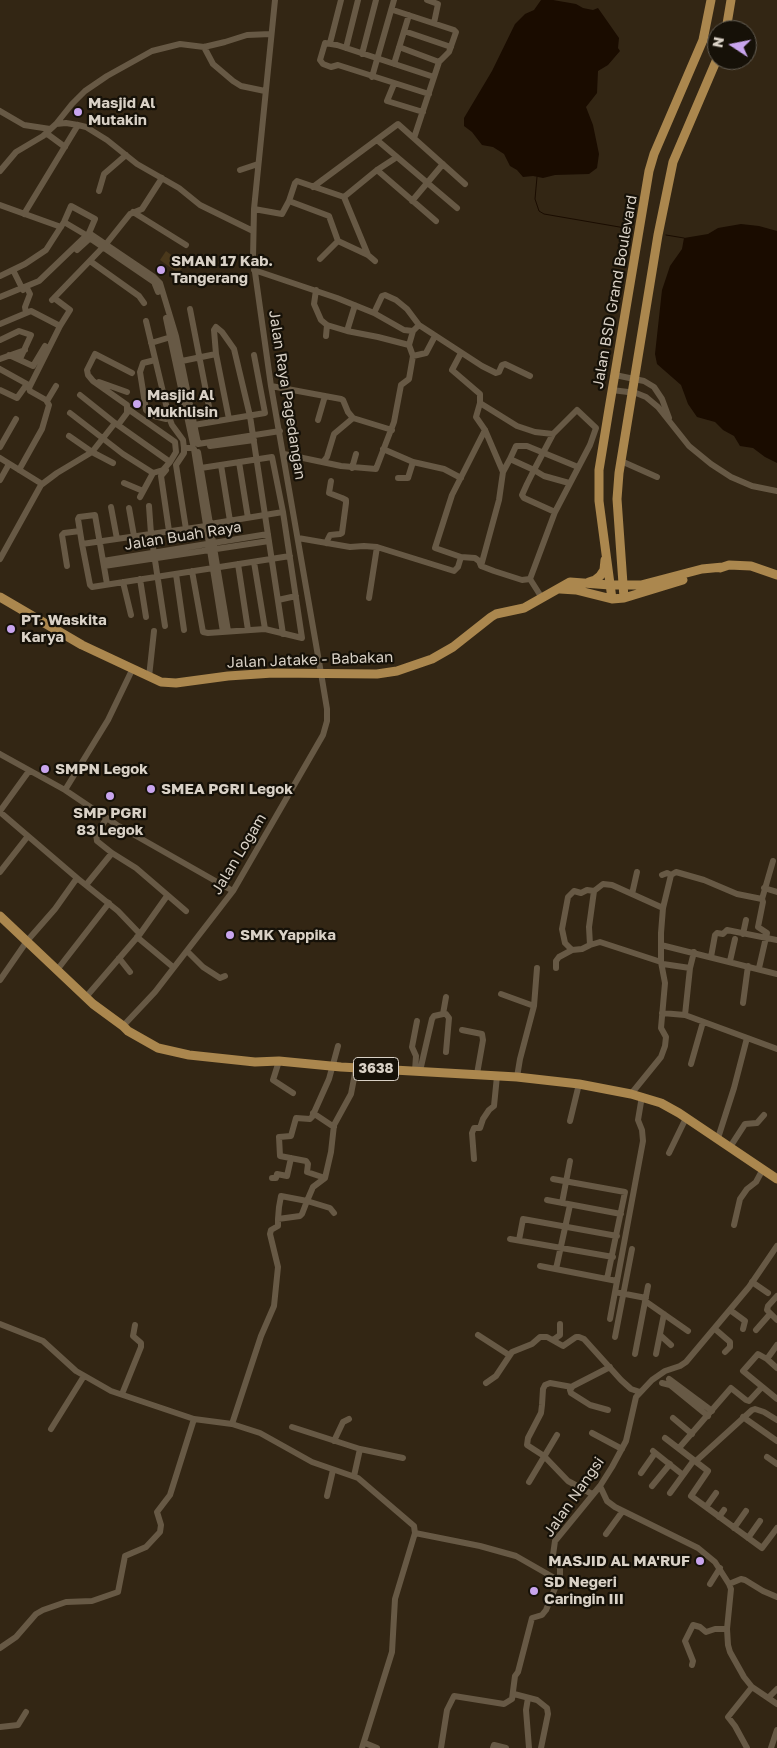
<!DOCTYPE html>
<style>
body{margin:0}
#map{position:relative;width:777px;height:1748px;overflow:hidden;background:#332614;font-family:"Golos Text",sans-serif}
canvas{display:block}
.north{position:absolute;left:707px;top:20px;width:50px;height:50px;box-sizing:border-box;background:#161108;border:1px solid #645e54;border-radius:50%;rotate:281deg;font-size:14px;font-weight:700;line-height:20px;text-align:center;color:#d9d1c6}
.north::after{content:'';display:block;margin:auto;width:18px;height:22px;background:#c9a5ee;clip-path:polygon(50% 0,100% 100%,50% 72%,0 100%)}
</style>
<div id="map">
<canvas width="777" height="1748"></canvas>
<div class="north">N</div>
</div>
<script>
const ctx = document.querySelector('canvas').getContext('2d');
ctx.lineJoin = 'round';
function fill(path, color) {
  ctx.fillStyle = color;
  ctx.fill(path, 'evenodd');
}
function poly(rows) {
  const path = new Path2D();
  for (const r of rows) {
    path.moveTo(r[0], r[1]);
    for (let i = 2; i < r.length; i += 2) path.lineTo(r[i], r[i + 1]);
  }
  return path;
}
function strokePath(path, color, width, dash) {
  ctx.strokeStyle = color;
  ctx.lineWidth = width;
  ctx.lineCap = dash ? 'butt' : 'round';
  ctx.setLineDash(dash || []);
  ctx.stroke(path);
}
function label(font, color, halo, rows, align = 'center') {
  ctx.font = font + ' "Golos Text",sans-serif';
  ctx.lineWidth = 4.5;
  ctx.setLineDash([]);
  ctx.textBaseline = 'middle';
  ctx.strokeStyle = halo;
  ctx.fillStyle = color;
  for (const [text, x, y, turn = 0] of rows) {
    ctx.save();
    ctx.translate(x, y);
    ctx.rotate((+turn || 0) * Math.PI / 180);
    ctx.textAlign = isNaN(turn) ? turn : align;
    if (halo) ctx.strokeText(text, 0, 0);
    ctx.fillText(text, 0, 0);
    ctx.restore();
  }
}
const green = poly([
 [166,251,185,265,178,273,160,260]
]);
const water = poly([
 [541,0,553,0,576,4,583,8,593,10,598,8,619,38,618,48,620,51,608,65,598,71,597,93,586,107,593,125,599,154,597,168,589,174,555,175,543,178,533,176,523,177,517,170,510,166,504,154,493,147,482,145,472,132,464,126,464,118,492,71,515,24,525,14,534,10],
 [741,224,759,226,777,231,777,463,765,457,753,448,740,446,734,436,723,430,715,422,697,417,688,404,681,385,657,364,655,354,662,290,670,266,682,249,684,238,708,234,718,228]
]);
const stream = poly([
 [537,177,535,199,539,211,544,214,631,229],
 [666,235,684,238]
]);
const minor = poly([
 [427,0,438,4,434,23],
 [393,10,454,30,456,32,449,52,439,62,414,138],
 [404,31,451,47],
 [330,43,341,0],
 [204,47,213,64,233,81,241,86,265,91],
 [399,47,439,62],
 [346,48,358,0],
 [362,54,376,0],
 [394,64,409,15],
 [372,77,394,0],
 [394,84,387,101,423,112],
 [429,94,338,65,331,67,323,64,320,60,325,43,337,45,434,77],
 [0,111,24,125,50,129],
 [56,124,72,104,85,91,107,76,152,51,180,44,204,47,225,42,247,35,271,34],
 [46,133,65,147],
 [377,140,457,208],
 [240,170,258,164],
 [377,170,436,221],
 [0,171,16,152,43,136,56,124,66,123,78,125,86,127,107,140,137,164,179,188,200,205,253,231],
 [313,187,398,124,465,184],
 [99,191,104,174,126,155],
 [344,197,377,170,397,157],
 [289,201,329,216,338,241,368,255,375,261],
 [412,201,443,164],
 [0,205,61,227],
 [254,209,282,214,289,201,295,183,297,181,344,197,368,255],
 [133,212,186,245],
 [24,214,78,125],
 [64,222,86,235],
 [77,250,88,240,91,239,154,282,158,292],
 [320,259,338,241],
 [90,261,139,296,144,303],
 [13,270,23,290],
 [254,270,337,298,374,313,404,330,413,331],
 [0,276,25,264,46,250,64,222,71,206,95,219,89,233],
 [316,290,314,304,321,320,327,325,347,331,378,337,409,345],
 [0,297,39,281,89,233,154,277,160,283,176,336,198,443],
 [52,300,106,244,130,214,142,209,162,178],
 [190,309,212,422],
 [26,313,25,307,30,294,28,290],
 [374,313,382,296,385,295,396,300,407,309,419,325,482,366,496,373,499,372,502,365,505,364,530,376],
 [166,318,193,444],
 [146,321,169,417,166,419,154,416,146,410,140,372,143,363,155,360],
 [0,324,31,311,60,326],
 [347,331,355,305],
 [326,336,327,325],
 [0,340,19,331,31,335,20,359],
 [151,343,171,337],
 [461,353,452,370,480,394,480,403,476,417,485,430,503,472],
 [9,355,33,366,45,346],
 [413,356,426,353,435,336],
 [0,359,25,350],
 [177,362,216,354],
 [0,369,27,384,17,398,0,390],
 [615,375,644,381,654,387,662,399,669,418],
 [99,382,127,392],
 [271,386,341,399,343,400,348,412,353,418,392,430],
 [612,390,636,393,646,397,658,407,689,446,711,464,731,477,752,486,777,491],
 [80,395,115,423,170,462,163,470,153,473,140,497],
 [164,398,183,394],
 [47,401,56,386],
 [480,403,517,426,535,432,553,434],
 [128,409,175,442,176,452,170,462],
 [70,413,123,454,153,473],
 [169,417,172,425,183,440,184,448],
 [229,419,216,354,214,330,216,327,222,332,234,349,250,416,283,634],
 [318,420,325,396],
 [118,425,127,413,127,405,93,381,88,375,87,370,95,354,132,373],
 [194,425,265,413,254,355],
 [485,430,452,495,435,548,461,557,475,558,479,561,481,566,494,571,522,580,530,579],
 [69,436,92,452,113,463],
 [198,444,280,431],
 [210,446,254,440],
 [0,447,16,419],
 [194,449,223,632],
 [383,449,413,462,444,469,461,478],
 [198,452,228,631],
 [284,454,341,466,376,469,394,422,401,385,409,379,413,356,409,345,413,331,419,325],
 [0,458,42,484],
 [510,459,516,446,527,446,578,467],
 [621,461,657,477],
 [239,462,248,518],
 [323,462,327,457,334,434,353,418],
 [221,465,230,521],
 [352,468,356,454],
 [19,470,42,429,49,405,46,400,30,391,29,388,60,326,70,310,54,298],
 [166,470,161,476,169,531],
 [398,478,408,478,413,462],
 [0,480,9,464],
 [124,483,143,491],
 [149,506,151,534,165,626],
 [111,507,117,539],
 [129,508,134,536],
 [555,512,524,498,522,495,527,484,534,470,544,476,569,483],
 [210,524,283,512],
 [186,529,176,465,184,453,184,448,193,448],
 [298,538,350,547,364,546,377,547,454,571,458,567,461,557],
 [326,543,330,535,340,534,342,533,346,503,346,500,342,498,329,493,331,481],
 [82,544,206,526],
 [0,559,41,485,57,473,92,452,115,423],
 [103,561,268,534],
 [254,562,265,629],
 [238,564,248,630],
 [67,566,62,535,64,533,80,531],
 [104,566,269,541],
 [481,566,499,500,503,472,510,459,534,470,553,434,577,410,596,428,590,445,555,512,530,579],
 [192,571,203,632,208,633,265,629,302,638,283,512,272,457,201,468],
 [176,574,184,630],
 [140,579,146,617],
 [530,579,542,598],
 [123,582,131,615],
 [107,584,95,515,79,517,78,519,82,544,90,585,92,587,290,556],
 [369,598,377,547],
 [278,600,296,596],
 [149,677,154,631],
 [0,754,65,790,117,825,233,891],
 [65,790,108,720,133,668],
 [0,811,29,771],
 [0,812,77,878,118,911,140,934],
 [107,818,96,834,97,841,112,853,136,868,186,911],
 [0,872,28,836],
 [662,875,667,873,671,875,676,872,704,880,737,894,762,899,763,902,758,927,767,933,759,968],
 [86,885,112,853],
 [764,888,777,892],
 [632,894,637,872],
 [762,899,773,861],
 [743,934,746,920],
 [137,937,173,967],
 [661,945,777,974],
 [572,950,565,943,562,929,568,897,574,891,581,893,587,890,594,891],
 [187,951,203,967,220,978,225,976],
 [711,957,715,935,717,933,723,934,727,930,777,940],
 [119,958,130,972],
 [730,961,735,939],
 [661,962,600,942,590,945,589,927,594,891,603,884,612,885,663,908],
 [663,964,690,968],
 [556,968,556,961,559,957,572,950,582,949,590,945],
 [57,970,109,903],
 [0,980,27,941,55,909,77,878],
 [501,994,534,1006,520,1059,517,1077],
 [86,997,140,934,167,896],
 [743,1003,748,966],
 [534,1006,537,968],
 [662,1013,685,1015,777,1049],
 [443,1014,446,1014,449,1018,446,1052],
 [685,1015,690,968,694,952],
 [123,1026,155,992,233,891,323,735,327,721,327,709,321,673,271,386,253,258,254,209,275,0],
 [462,1030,482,1034,483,1040,477,1074],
 [279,1061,273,1080,293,1093],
 [691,1064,703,1022],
 [415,1071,416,1056,412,1047,417,1021],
 [420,1071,432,1019,434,1016,443,1014,446,997],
 [631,1094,661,1057,665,1046,666,1037,661,1028,665,983,661,962,661,933,663,908,671,875],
 [313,1113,334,1127],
 [570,1121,579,1084],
 [718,1138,734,1088,747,1038],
 [730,1147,745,1124,757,1123,764,1115],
 [669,1153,686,1118],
 [474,1159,472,1133,474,1128,480,1128,483,1119,489,1110,494,1106,497,1076],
 [272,1178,276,1178,277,1174,287,1176,291,1158],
 [325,1178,307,1172,308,1164,306,1161,280,1156,279,1137,291,1136,296,1118,310,1119,312,1117,329,1079,338,1046],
 [553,1179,625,1192,607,1279],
 [547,1200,621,1214],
 [562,1203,570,1161],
 [334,1213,330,1208,307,1201,313,1187,325,1178,331,1152,334,1125,351,1094,356,1068],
 [734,1225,740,1199,747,1189,756,1182,763,1169],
 [510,1239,613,1257],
 [519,1240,523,1219,617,1236],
 [540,1266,617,1281],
 [556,1269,570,1205],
 [752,1282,768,1293],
 [615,1292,646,1298],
 [777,1296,768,1306,767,1310,777,1320],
 [645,1301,688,1331],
 [730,1310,745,1321,743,1329],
 [610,1319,643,1141,642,1130,638,1120,642,1096],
 [0,1324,43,1341,76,1371,111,1391,194,1419,232,1424,260,1433,312,1462,358,1478,414,1526,415,1533,395,1599,392,1652,362,1748],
 [715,1329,730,1342,730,1347,725,1352],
 [756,1330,770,1314],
 [478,1335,509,1355],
 [660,1335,671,1345],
 [615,1337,632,1249],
 [553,1340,560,1335,560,1324],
 [635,1354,648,1286],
 [656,1354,664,1314],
 [767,1359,777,1345],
 [777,1368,767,1359,758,1354,743,1371,777,1399],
 [669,1379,712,1411],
 [486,1383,496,1376,512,1352,532,1344,540,1337,547,1337,563,1346,576,1337,579,1337,584,1339,621,1380,631,1389,640,1392],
 [662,1383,670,1385,708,1416],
 [572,1387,550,1383,545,1385,543,1389,542,1405,541,1413,528,1438,527,1445,544,1456,568,1481,592,1494],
 [122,1394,141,1347,141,1343,133,1336,135,1325],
 [608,1410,590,1405,571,1393,570,1390,573,1386,610,1367],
 [743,1417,777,1441],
 [673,1418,692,1434],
 [232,1424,261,1336,274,1306,278,1267,270,1234,271,1230,278,1226,278,1219,279,1207,281,1196,307,1201,302,1214,300,1216,278,1219],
 [292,1427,360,1449],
 [51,1429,84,1376],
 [592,1433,622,1449],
 [665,1438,708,1471,691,1496,762,1548,777,1528],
 [334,1441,343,1422,349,1419],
 [679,1448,731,1388,746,1400,749,1401,762,1387],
 [653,1451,683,1475],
 [767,1457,777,1464],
 [696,1461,752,1410,755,1409,764,1412,777,1420],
 [641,1473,655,1453],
 [354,1476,360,1449,403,1458],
 [529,1482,557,1435],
 [600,1486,607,1501,615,1507,698,1548,715,1562,729,1584,731,1589,727,1629,728,1645,730,1652,744,1677,752,1687,777,1704],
 [652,1486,670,1464],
 [670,1493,694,1460],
 [327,1496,333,1470],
 [706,1507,716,1493],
 [719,1517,724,1510],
 [734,1528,746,1511],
 [415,1533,480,1546,516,1556,558,1580],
 [606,1534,622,1512],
 [748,1538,760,1521],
 [710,1584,720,1568],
 [729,1584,741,1579,745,1580,763,1591,777,1597],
 [0,1648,16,1637,36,1614,43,1610,66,1602,92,1601,118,1592,125,1556,146,1547,160,1532,161,1525,157,1512,170,1495,194,1419],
 [692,1665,693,1661,685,1641,693,1625,700,1627,706,1632,715,1629,727,1629],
 [514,1694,537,1700,547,1708,548,1714,541,1748],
 [528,1698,526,1710,529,1748],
 [768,1698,777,1689],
 [0,1727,18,1725,26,1712],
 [365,1743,377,1748],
 [441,1748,447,1710,454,1696,504,1704,512,1699,515,1676,518,1672,532,1618,542,1615,546,1610,560,1576,560,1568,553,1555,555,1541,600,1486,612,1467,626,1441,636,1397,652,1380,665,1371,680,1366,686,1362,749,1287,777,1246],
 [493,1748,494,1745,506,1748],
 [747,1748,735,1726,728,1717,752,1687],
 [771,1748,777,1730]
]);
const major = poly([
 [726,30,731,0],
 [720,568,729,565,751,566,777,575],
 [589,582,595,580,600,576,604,570,605,560],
 [560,589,576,590,612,599,624,598,683,580],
 [0,597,82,645,161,682,176,683,228,676,273,673,377,674,397,671,432,659,453,647,491,617,496,614,524,608,570,582,610,585,641,585,702,569,723,567],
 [624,598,617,499,619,473,658,235,673,162,717,59],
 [612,599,599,501,599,470,609,409,649,171,654,154,703,40,711,0],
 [0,916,93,1004,123,1026,128,1031,158,1048,189,1055,255,1062,279,1061,341,1067,517,1077,579,1084,631,1094,661,1103,679,1113,777,1179]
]);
const markers = [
 [78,112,5,"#c9a5ee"],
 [161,270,5,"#c9a5ee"],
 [137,404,5,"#c9a5ee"],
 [11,629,5,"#c9a5ee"],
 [45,769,5,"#c9a5ee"],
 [151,789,5,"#c9a5ee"],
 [110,796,5,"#c9a5ee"],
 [230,935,5,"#c9a5ee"],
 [700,1561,5,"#c9a5ee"],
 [534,1591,5,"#c9a5ee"]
];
const shields = [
 [376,1069,45]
];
const shieldNames = [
 ["3638",376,1069]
];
const poiNames = [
 ["Masjid Al",88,103],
 ["Mutakin",88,120],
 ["SMAN 17 Kab.",171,261],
 ["Tangerang",171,278],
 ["Masjid Al",147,395],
 ["Mukhlisin",147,412],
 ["PT. Waskita",21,620],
 ["Karya",21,637],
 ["SMPN Legok",55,769],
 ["SMEA PGRI Legok",161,789],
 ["SMP PGRI",110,813,"center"],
 ["83 Legok",110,830,"center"],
 ["SMK Yappika",240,935],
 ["MASJID AL MA'RUF",690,1561,"right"],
 ["SD Negeri",544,1582],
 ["Caringin III",544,1599]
];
const streetNames = [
 ["Jalan BSD Grand Boulevard",615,292,-80],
 ["Jalan Raya Pagedangan",287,395,81],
 ["Jalan Buah Raya",183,536,-9],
 ["Jalan Jatake - Babakan",310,660,-2],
 ["Jalan Logam",239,854,-59],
 ["Jalan Nangsi",574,1497,-55]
];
fill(green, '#4a381b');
fill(water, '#1a0c00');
strokePath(stream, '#1a0c00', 1);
strokePath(minor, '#675945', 6);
strokePath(major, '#ab874e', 9);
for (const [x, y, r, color] of markers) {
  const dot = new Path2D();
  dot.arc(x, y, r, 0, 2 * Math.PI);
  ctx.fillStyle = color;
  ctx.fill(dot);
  strokePath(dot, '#161108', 2);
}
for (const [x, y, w] of shields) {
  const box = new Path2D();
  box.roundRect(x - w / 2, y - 11.5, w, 23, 4);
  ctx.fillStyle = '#161108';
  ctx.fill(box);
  strokePath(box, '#d9d1c6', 1);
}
label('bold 14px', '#d9d1c6', null, shieldNames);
label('bold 15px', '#d9d1c6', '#161108', poiNames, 'left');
label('15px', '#d9d1c6', '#161108', streetNames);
</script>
